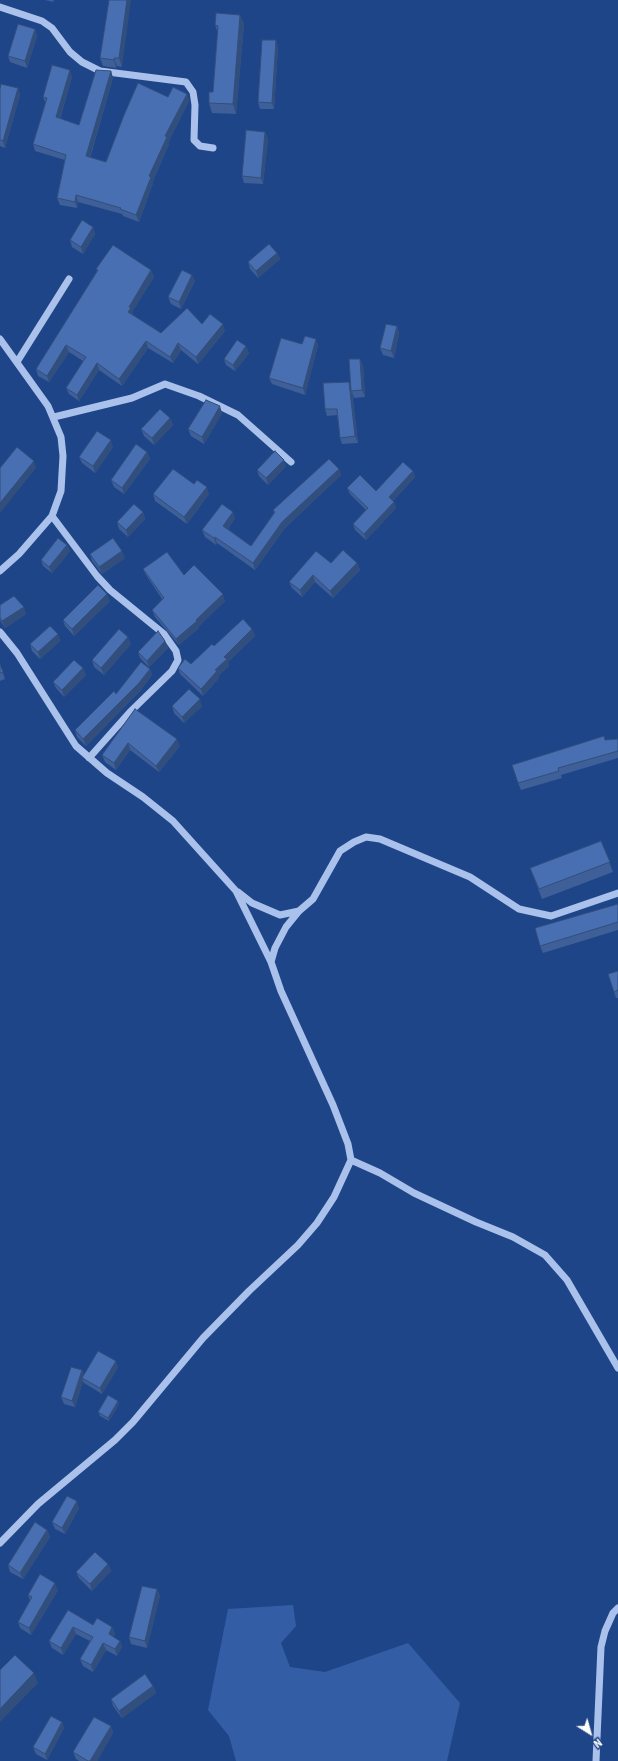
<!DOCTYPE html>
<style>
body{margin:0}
#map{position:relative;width:618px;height:1761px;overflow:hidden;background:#1f4589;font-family:"Source Sans 3",sans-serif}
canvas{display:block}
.north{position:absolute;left:570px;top:1713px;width:40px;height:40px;-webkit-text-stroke:3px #1f4589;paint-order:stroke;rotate:143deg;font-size:11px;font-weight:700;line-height:16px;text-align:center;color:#fff}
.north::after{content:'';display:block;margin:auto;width:14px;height:18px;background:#fff;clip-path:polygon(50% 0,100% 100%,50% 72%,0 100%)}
</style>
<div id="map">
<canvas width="618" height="1761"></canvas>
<div class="north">N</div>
</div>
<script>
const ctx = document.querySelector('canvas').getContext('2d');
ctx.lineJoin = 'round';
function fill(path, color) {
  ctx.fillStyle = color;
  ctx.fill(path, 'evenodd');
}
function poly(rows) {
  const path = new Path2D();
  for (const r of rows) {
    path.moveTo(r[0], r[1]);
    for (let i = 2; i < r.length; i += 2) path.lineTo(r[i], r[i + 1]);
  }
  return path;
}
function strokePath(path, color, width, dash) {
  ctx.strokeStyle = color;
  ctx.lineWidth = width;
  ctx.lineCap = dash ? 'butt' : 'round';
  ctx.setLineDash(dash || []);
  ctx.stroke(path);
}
const green = poly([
 [293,1605,296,1626,281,1643,290,1667,325,1672,408,1643,460,1703,447,1761,236,1761,229,1736,208,1710,228,1609]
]);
const minor = poly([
 [0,7,42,21,52,28,70,52,82,62,100,71,186,82,193,92,195,105,194,140,200,146,213,148],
 [0,339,48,406,61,437,63,456,61,491,52,516,19,554,0,571],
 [17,362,69,279],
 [54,417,132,398,165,384,199,396,238,415,291,462],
 [52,516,97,576,110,590,164,634,176,651,178,660,172,671,130,712,89,758],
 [0,632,17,653,76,746,107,773,143,797,173,821,236,891,271,962],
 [238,892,252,903,280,915,299,911],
 [351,1160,380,1173,414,1193,476,1222,513,1237,545,1255,567,1280,618,1368],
 [0,1543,38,1504,115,1440,133,1422,203,1338,249,1291,298,1245,317,1223,334,1197,351,1160,348,1144,333,1105,281,991,271,962,275,948,286,927,299,911,313,899,340,851,354,842,366,837,380,839,470,877,519,909,551,916,618,893],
 [596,1761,601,1647,605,1631,613,1613,618,1608]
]);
const wall = poly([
 [45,0,54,0,53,2],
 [109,0,122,67,117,66,116,68,103,66,100,58],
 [240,15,244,24,236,114,212,113,209,103,213,92,218,33,215,25],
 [35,29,37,36,27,68,10,62,8,56],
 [278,47,274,109,260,109,258,102],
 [111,71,113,78,90,158,106,162,168,97,187,94,189,101,169,141,169,144,153,181,153,183,139,222,123,216,122,214,78,202,77,208,60,205,57,198,65,160,35,151,33,144,46,104,43,97,72,77,60,119,79,125],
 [18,88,20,95,5,148,0,146,0,89],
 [265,132,268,139,263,184,244,183,242,176],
 [93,227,95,234,83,254,72,247,70,240],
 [277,253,280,259,258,278,250,269,248,262],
 [96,269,151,270,154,277,132,312,133,315,161,333,202,324,225,331,198,364,181,350,173,363,148,348,122,386,99,370,79,401,69,394,66,388,83,361,69,352,49,382,38,376,36,369,97,271],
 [195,281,181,309,171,304,168,297],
 [397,326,399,333,394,358,383,355,380,348],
 [302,344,318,345,305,395,272,384,269,378],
 [246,346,249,353,235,371,226,365,224,359],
 [363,365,365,397,354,398,352,392,358,443,342,444,340,438,337,415,327,416,325,409,351,387],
 [222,413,204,444,191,436,188,429],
 [170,418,173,425,154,445,144,436,141,429],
 [113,447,95,473,82,463,79,457],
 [147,452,150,459,124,494,114,487,111,480],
 [286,466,268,485,259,476,257,470],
 [339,469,341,475,285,528,255,570,217,543,216,545,205,537,202,530,235,518,228,529,251,546,274,513,273,510],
 [413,471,415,477,393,501,394,502,396,508,366,540,355,530,353,524,366,510,350,494,347,488,376,491],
 [194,484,209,494,187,524,155,501,153,494],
 [143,512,145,519,128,537,119,529,117,522],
 [67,545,70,551,52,573,43,566,41,560],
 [90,554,125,558,102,574,92,561],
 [331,563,357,563,360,570,333,598,315,582,302,597,292,588,289,582],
 [143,569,184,575,225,601,199,626,199,628,179,645,155,617,152,610,162,599,146,575],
 [110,601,74,636,65,626,63,620],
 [0,605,26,614,5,628,0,620],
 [252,629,255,636,228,662,229,666,219,675,219,678,203,696,180,674,178,668,191,664,214,646],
 [58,634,60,641,40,659,32,651,30,644],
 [165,641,168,648,149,667,140,658,138,652],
 [131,644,104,675,94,667,92,660],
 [0,664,5,679,0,681],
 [83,668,86,675,64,697,56,688,53,682],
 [150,669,152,675,141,690,86,746,77,737,75,730,116,694],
 [172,706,202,706,184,723,174,713],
 [135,709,180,746,159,772,130,750,116,770,105,762,102,755],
 [618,739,618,758,561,775,562,778,521,790,518,783,606,740],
 [601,841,613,872,542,899,530,868],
 [618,904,618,930,543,953,540,946],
 [618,971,618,998,616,998,614,992],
 [118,1367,102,1394,84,1383,83,1381,75,1407,64,1404,61,1397,82,1370,84,1375],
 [118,1401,119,1404,109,1421,100,1416,98,1412],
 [79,1508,65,1534,55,1529,52,1522],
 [47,1530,50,1537,23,1579,10,1572,8,1565],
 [108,1564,111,1571,92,1591,79,1578,76,1572],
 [157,1589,160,1596,147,1648,131,1644,129,1637],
 [58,1590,31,1635,20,1628,18,1622,30,1601,28,1595],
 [68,1610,93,1625,112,1627,115,1634,113,1637,120,1641,122,1647,117,1656,106,1650,93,1672,83,1666,80,1659,90,1641,76,1634,63,1655,52,1648,49,1641],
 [153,1686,156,1693,122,1718,113,1706,111,1699],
 [62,1722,64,1728,47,1760,36,1754,33,1747],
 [111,1726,113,1733,97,1761,79,1761,76,1759,73,1752]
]);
const shadedWall = poly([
 [127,0,131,0,122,67,119,58],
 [240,15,244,24,236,114,233,104],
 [35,29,37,36,27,68,25,61],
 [276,40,278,47,274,109,272,103],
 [114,58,117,66,116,68,114,60],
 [70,70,72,77,58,124,56,117],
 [111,71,113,78,88,163,86,156],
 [18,88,20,95,5,148,3,141],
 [187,94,189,101,169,141,169,144,153,181,153,183,139,222,136,215,149,176,165,136],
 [265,132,268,139,263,184,261,178],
 [76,195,78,202,77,208,75,202],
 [93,227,95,234,83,254,81,247],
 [277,253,280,259,258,278,256,271],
 [151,270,154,277,132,312,133,315,128,312,129,307],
 [192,275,195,281,181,309,179,302],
 [223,324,225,331,198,364,196,357],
 [397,326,399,333,394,358,391,351],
 [316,339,318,345,305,395,303,388],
 [146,341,148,348,122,386,119,379],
 [178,343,181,350,173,363,170,357],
 [66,345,69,352,49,382,47,376],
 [246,346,249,353,235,371,233,365],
 [360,359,363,365,365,397,362,390],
 [97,363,99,370,79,401,77,395],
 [349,382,351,388,358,443,355,436],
 [220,406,222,413,204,444,202,437],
 [170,418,173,425,154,445,152,438],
 [111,440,113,447,95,473,93,466],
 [147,452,150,459,124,494,122,488],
 [284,460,286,466,268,485,266,478],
 [34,461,36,468,0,513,0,503],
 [339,469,341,475,285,528,255,570,253,563,282,522],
 [413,471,415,477,391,503,389,497],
 [207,487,209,494,187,524,184,517],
 [394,502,396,508,366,540,364,534],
 [143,512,145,519,128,537,126,530],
 [233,512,235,518,225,533,223,526],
 [215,537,217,543,216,545,214,538],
 [67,545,70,551,52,573,49,567],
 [122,551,125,558,102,574,99,567],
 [357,563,360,570,333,598,330,591],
 [313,575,315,582,302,597,300,590],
 [107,594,110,601,74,636,72,629],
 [223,594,225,601,199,626,199,628,179,645,176,639],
 [24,607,26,614,5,628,2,621],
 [252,629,255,636,228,662,229,666,219,675,219,678,203,696,201,689,224,657],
 [58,634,60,641,40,659,38,652],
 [128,637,131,644,104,675,101,668],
 [165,641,168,648,149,667,147,661],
 [83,668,86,675,64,697,62,690],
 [150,669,152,675,141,690,86,746,83,739],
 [200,699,202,706,184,723,182,717],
 [177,739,180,746,159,772,156,766],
 [128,743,130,750,116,770,114,763],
 [116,1361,118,1367,102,1394,100,1388],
 [82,1370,85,1377,82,1378,83,1381,75,1407,72,1401],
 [118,1401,119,1404,109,1421,108,1418],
 [77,1501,79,1508,65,1534,62,1528],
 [47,1530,50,1537,23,1579,20,1573],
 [108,1564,111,1571,92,1591,90,1584],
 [55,1583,58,1590,31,1635,29,1628],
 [157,1589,160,1596,147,1648,145,1641],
 [73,1627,76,1634,63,1655,61,1648],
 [112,1627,115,1634,111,1641,109,1634],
 [120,1641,122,1647,117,1656,115,1649],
 [103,1643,106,1650,93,1672,91,1665],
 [34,1673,38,1683,0,1722,0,1709],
 [153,1686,156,1693,122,1718,119,1711],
 [62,1722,64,1728,47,1760,45,1754],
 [111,1726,113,1733,97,1761,90,1761]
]);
const building = poly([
 [109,0,127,0,119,58,114,58,114,60,100,58,109,0],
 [216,13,240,15,233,104,209,103,209,92,213,92,218,26,215,25,216,13],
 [18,24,35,29,25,61,8,56,18,24],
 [262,40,276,40,272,103,258,102,262,40],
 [52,65,70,70,56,117,79,125,96,70,111,71,86,156,106,162,124,115,138,83,168,97,173,87,187,94,165,136,167,137,149,176,151,177,136,215,120,209,121,208,76,195,75,202,57,198,66,155,33,144,47,98,43,97,52,65],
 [1,84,18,88,3,141,0,140,0,89,1,84],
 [246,130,265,132,261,178,242,176,246,130],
 [82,220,93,227,81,247,70,240,82,220],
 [269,244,277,253,256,271,248,262,269,244],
 [113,245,151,270,129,307,131,308,128,312,161,333,187,308,202,324,210,314,223,324,196,357,178,343,170,357,146,341,119,379,97,363,77,395,66,388,86,357,66,345,47,376,36,369,98,270,96,269,113,245],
 [182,270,192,275,179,302,168,297,182,270],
 [386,324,397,326,391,351,380,348,386,324],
 [305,336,316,339,303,388,269,378,281,338,302,344,305,336],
 [237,340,246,346,233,365,224,359,237,340],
 [349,359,360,359,362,390,351,391,349,359],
 [349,382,355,436,340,438,337,409,325,409,323,383,349,382],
 [206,400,220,406,202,437,188,429,206,400],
 [160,409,170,418,152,438,141,429,160,409],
 [97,431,111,440,93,466,79,457,97,431],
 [136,444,147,452,122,488,111,480,136,444],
 [17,447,34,461,0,503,0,468,17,447],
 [275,451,284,460,266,478,257,470,275,451],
 [329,459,339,469,282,522,253,563,215,537,214,538,202,530,222,504,233,512,223,526,251,546,275,512,273,510,329,459],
 [403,462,413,471,389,497,394,502,364,534,353,524,368,508,347,488,360,475,376,491,403,462],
 [173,469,194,484,197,480,207,487,184,517,153,494,173,469],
 [134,504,143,512,126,530,117,522,134,504],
 [58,538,67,545,49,567,41,560,58,538],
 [113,538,122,551,99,567,90,554,113,538],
 [343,550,357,563,330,591,313,575,300,590,289,582,316,551,331,563,343,550],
 [167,552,184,575,194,565,223,594,196,620,197,621,176,639,152,610,164,598,143,569,167,552],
 [98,585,107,594,72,629,63,620,98,585],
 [14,596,24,607,2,621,0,617,0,605,14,596],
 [243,619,252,629,224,657,227,659,215,670,217,671,201,689,178,668,185,659,191,664,212,644,214,646,243,619],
 [50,626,58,634,38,652,30,644,50,626],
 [119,629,128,637,101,668,92,660,119,629],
 [158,631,165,641,147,661,138,652,158,631],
 [74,660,83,668,62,690,53,682,74,660],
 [141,662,150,669,139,683,83,739,75,730,114,691,116,694,141,662],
 [0,664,3,672,0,673,0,664],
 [189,689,200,699,182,717,172,706,189,689],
 [135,709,177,739,156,766,128,743,114,763,102,755,135,709],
 [604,736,605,740,618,739,618,751,558,768,559,771,518,783,512,765,604,736],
 [601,841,610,862,539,889,530,868,601,841],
 [618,904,618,922,540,946,535,928,618,904],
 [618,971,618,990,614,992,608,974,618,971],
 [98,1351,116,1361,100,1388,82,1378,98,1351],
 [71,1367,82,1370,72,1401,61,1397,71,1367],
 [108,1395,118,1401,108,1418,98,1412,108,1395],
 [67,1496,77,1501,62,1528,52,1522,67,1496],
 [35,1522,47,1530,20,1573,8,1565,35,1522],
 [95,1552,108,1564,90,1584,76,1572,95,1552],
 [40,1574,55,1583,29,1628,18,1622,32,1597,28,1595,40,1574],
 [142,1586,157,1589,145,1641,129,1637,142,1586],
 [68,1610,93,1625,97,1618,112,1627,109,1634,120,1641,115,1649,103,1643,91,1665,80,1659,93,1637,73,1627,61,1648,49,1641,68,1610],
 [15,1655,34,1673,0,1709,0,1670,15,1655],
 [145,1674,153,1686,119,1711,111,1699,145,1674],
 [51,1716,62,1722,45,1754,33,1747,51,1716],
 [94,1717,111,1726,90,1761,88,1761,73,1752,94,1717]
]);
fill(green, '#335ea6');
strokePath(minor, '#aac2eb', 7);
fill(wall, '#3e5f98');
fill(shadedWall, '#324e7c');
fill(building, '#486fb1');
strokePath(building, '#324e7c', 1);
</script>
